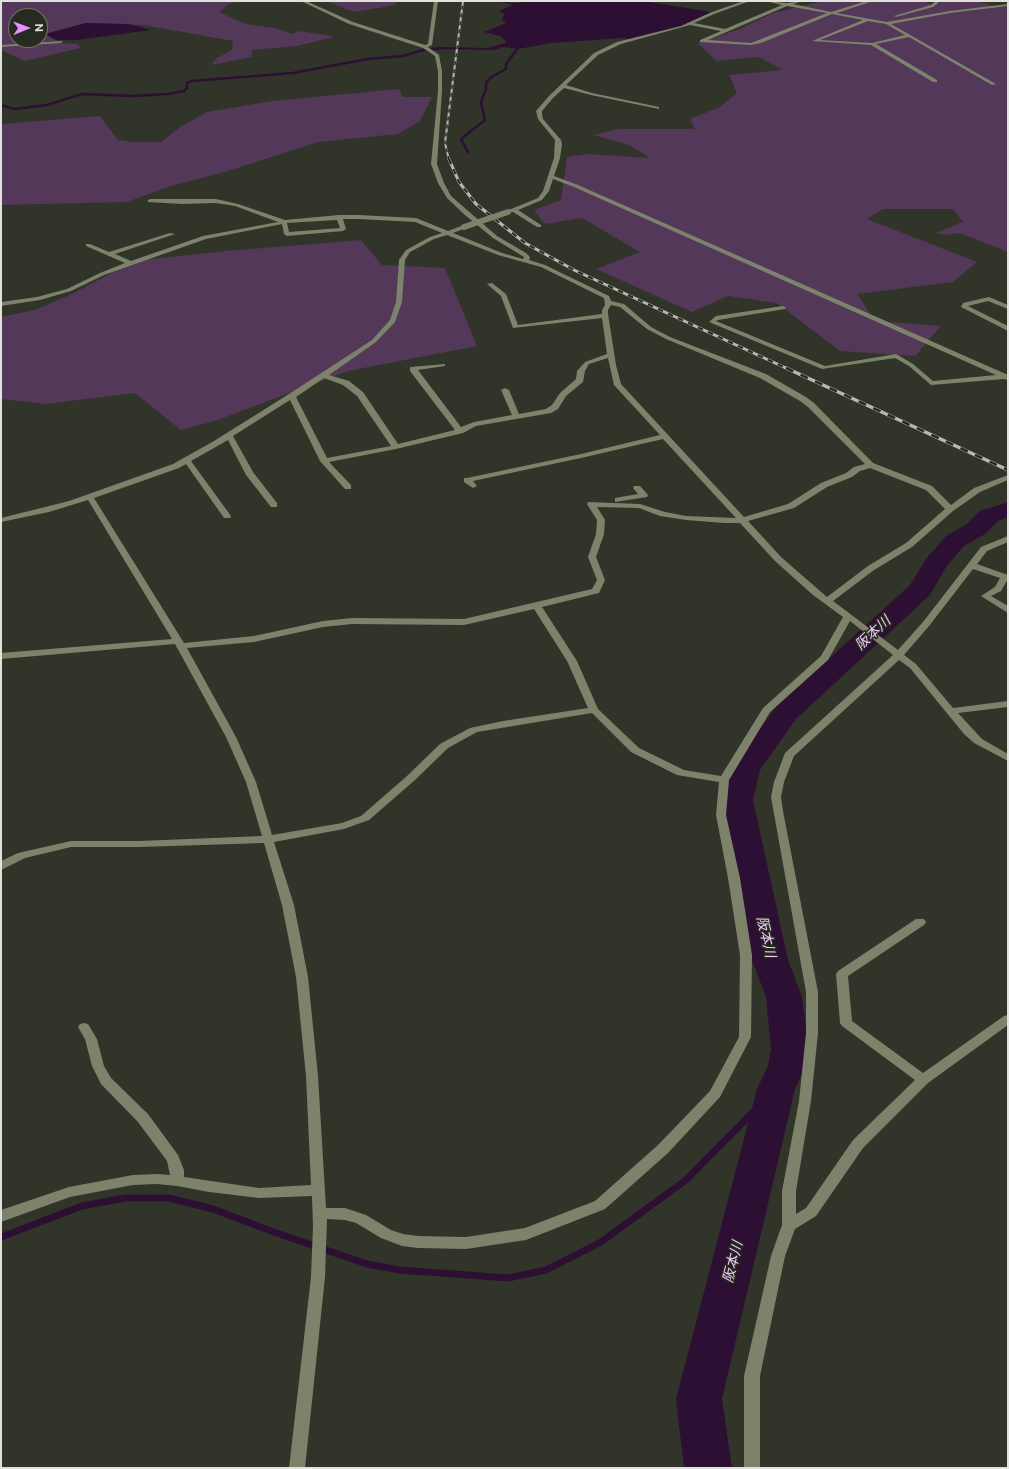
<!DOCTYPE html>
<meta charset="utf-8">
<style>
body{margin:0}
#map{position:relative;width:1009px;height:1469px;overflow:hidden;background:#313429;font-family:"Public Sans",sans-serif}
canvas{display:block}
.frame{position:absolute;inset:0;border:2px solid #e0e2db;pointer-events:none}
.north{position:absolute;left:8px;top:8px;width:40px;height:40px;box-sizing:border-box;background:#272a1f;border:1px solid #71746a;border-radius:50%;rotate:89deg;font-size:11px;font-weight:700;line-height:16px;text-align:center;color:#e0e2db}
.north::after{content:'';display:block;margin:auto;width:14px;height:18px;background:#e98efe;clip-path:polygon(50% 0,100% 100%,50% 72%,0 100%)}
</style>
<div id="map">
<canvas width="1009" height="1469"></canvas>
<div class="frame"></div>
<div class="north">N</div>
</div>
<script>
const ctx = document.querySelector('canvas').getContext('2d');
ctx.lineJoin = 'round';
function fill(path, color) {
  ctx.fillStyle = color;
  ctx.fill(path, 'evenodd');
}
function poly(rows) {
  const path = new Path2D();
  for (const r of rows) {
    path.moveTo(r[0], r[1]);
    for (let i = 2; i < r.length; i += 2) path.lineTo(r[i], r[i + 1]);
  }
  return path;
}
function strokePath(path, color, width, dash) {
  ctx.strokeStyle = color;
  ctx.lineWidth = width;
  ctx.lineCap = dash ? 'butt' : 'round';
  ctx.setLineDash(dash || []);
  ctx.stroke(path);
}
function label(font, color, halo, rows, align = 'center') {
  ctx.font = font + ' "Public Sans","Noto Sans JP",sans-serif';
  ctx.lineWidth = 3;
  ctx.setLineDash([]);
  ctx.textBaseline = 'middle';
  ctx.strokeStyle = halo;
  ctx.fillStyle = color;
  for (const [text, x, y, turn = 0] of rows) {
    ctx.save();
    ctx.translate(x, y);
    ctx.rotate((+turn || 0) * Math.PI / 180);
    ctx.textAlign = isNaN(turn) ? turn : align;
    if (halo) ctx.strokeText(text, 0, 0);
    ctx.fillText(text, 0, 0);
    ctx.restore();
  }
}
const green = poly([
 [1,1,239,1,229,4,219,12,246,24,274,28,293,34,299,31,333,36,330,38,296,46,252,50,252,57,211,65,217,58,232,50,233,41,144,25,86,23,46,34,60,43,77,44,81,48,25,61,1,50],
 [16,16,40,16,40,40,16,40],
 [326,1,397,1,395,5,354,12],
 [823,1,925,1,930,4,940,4,943,1,975,1,998,7,1008,7,1008,252,960,233,944,235,936,233,963,222,953,209,883,209,867,219,977,262,953,282,857,294,875,321,941,326,915,356,840,351,777,303,728,296,692,312,596,269,640,252,582,218,545,224,534,210,561,200,567,157,587,154,650,158,629,145,593,135,619,129,695,129,690,119,720,107,737,93,729,75,783,70,759,57,716,61,698,43,740,29,773,13],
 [399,89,403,97,432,97,420,121,398,134,318,142,228,171,171,186,127,202,1,205,1,124,100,116,118,140,131,142,161,142,180,127,207,112,272,101],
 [361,240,382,265,445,268,477,346,348,371,215,421,181,430,135,393,45,404,1,399,1,317,35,310,72,294,134,261,226,251]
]);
const water = poly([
 [527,1,643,1,711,12,682,26,629,39,623,38,551,43,518,49,503,47,495,50,439,49,438,47,488,48,505,43,506,41,500,36,484,32,506,23,502,20,504,14,499,11,513,5,502,2,518,3],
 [86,23,128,24,151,30,76,40,56,40,45,34]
]);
const streamFar1 = poly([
 [1,105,14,109,47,105,82,94,133,96,168,94,184,91,187,88,187,83,192,81,293,73,368,59,403,56,423,50,445,48],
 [468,152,461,139,485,120,481,102,486,89,486,82,493,76,506,69,506,64,521,44]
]);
const stream = poly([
 [1,1237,82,1206,126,1198,169,1198,213,1209,271,1231,367,1264,400,1270,508,1278,546,1270,601,1242,686,1180,776,1089]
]);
const river = poly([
 [1008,502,1008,517,998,521,985,534,964,546,946,567,930,595,796,719,760,770,753,800,788,960,802,997,809,1049,806,1066,795,1089,722,1399,732,1468,684,1468,676,1399,757,1089,768,1066,771,1049,766,997,752,960,721,800,730,770,776,707,910,585,926,559,946,536,967,524,980,511,1008,502]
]);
const minor = poly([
 [301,1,306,1,353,22,425,45,428,44,434,1,438,1,432,45,428,47,439,55,442,71,442,91,437,164,444,183,451,196,497,236,526,253,530,257,529,260,545,265,609,296,611,301,624,304,651,327,670,337,766,374,806,397,814,403,873,463,932,486,951,505,974,488,1008,475,1008,480,980,492,953,511,912,547,874,570,833,601,898,650,923,622,981,547,1008,536,1008,542,987,551,977,564,1008,575,1008,579,1001,591,991,596,1008,606,1008,613,981,596,995,587,1000,578,973,569,929,626,904,655,916,664,953,708,1008,701,1008,707,958,713,982,739,1008,754,1008,761,974,743,964,734,910,668,899,660,794,756,784,782,781,797,783,811,818,992,818,1033,811,1101,796,1191,796,1214,806,1208,853,1140,915,1080,842,1026,840,1023,836,974,838,971,916,919,924,919,926,922,924,925,848,976,852,1021,923,1073,1004,1016,1008,1015,1008,1025,928,1083,863,1148,816,1216,795,1229,785,1256,760,1376,760,1468,744,1468,744,1376,771,1256,782,1225,782,1191,799,1101,806,1033,806,992,771,797,774,782,785,753,893,655,850,621,828,660,770,712,729,780,726,815,740,878,752,955,751,1037,720,1097,668,1153,605,1209,526,1240,466,1249,418,1248,402,1246,381,1238,356,1223,345,1220,327,1219,325,1277,305,1468,289,1468,311,1277,313,1226,312,1196,259,1198,209,1192,177,1186,157,1184,133,1185,70,1197,1,1222,1,1210,69,1187,133,1175,157,1174,170,1175,167,1161,138,1122,101,1084,92,1066,85,1039,78,1027,80,1024,84,1023,88,1024,97,1039,104,1066,111,1078,148,1114,178,1155,184,1170,184,1177,259,1188,311,1185,306,1076,296,977,282,905,264,843,139,847,71,847,25,858,1,870,1,861,18,853,71,841,139,841,262,836,246,782,226,737,175,644,1,659,1,653,172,639,88,500,49,512,1,522,1,518,69,501,173,464,214,441,289,394,372,340,390,320,396,302,399,260,406,250,430,237,442,233,415,222,358,219,343,219,346,229,343,231,287,236,284,234,282,224,206,239,104,275,71,291,40,300,1,306,1,302,37,297,67,289,100,273,125,263,86,246,86,244,90,244,109,252,170,233,175,234,115,254,131,261,203,236,278,222,235,206,216,203,182,204,148,202,148,200,150,199,216,199,238,204,285,220,339,215,358,215,416,218,448,231,464,225,467,227,466,228,453,233,502,253,523,259,524,257,493,238,465,215,447,198,438,183,431,164,438,91,438,71,435,56,423,48,349,24,301,1],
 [337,220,340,228,289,232,287,223,337,220],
 [447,235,498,255,541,267,604,298,605,305,602,310,602,314,518,325,506,294,492,283,487,284,501,296,513,328,602,318,607,354,585,362,577,371,576,379,560,393,552,405,546,409,519,414,509,390,505,388,501,390,512,415,474,422,461,427,418,370,445,366,445,364,410,367,410,371,455,430,398,444,363,392,349,381,329,375,376,342,395,322,402,302,405,260,410,252,434,239,447,235],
 [611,305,620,307,647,329,666,339,760,378,800,401,808,407,865,464,854,467,846,473,821,483,788,504,744,517,621,384,616,365,608,314,608,310,611,305],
 [608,358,614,385,660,435,581,454,467,478,464,478,464,482,473,488,477,486,473,481,581,458,663,439,736,518,686,516,665,512,640,504,588,502,587,504,597,520,596,534,588,557,597,580,592,589,464,619,352,618,323,621,254,636,184,643,94,498,179,468,186,464,224,518,230,518,231,516,191,461,228,440,246,475,271,507,277,507,277,503,253,472,233,436,290,400,320,461,345,489,351,489,351,485,329,462,396,449,463,433,476,426,551,413,558,409,566,396,583,382,585,371,589,364,608,358],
 [324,378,343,385,357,396,391,446,327,458,296,397,324,378],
 [870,468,926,490,945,509,906,543,868,566,827,597,781,557,748,521,794,508,827,487,852,477,860,471,870,468],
 [597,507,639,508,660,516,686,520,724,523,740,523,775,561,813,595,843,617,821,656,763,708,721,776,684,770,639,748,598,709,577,661,542,607,599,593,600,591,605,580,596,557,604,534,605,520,597,507],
 [534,609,567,661,588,708,503,721,470,728,440,744,407,776,361,816,342,823,272,835,256,782,236,737,187,648,254,642,323,627,352,624,464,625,534,609],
 [592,713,631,752,677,775,719,782,716,815,728,878,740,955,739,1037,710,1091,658,1145,595,1201,525,1228,466,1237,418,1236,403,1234,391,1230,366,1215,345,1208,326,1208,318,1076,308,977,294,905,274,842,344,829,369,820,415,780,448,748,477,732,592,713],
 [744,1,750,1,714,14,694,23,725,29,782,5,765,1,787,3,803,1,793,4,831,12,867,1,873,1,837,13,887,22,950,11,1008,4,1008,6,950,13,891,24,996,84,992,85,909,37,876,44,937,80,937,82,933,82,871,45,812,41,863,20,832,14,761,43,751,45,700,42,700,40,721,31,690,25,621,44,598,55,566,85,592,93,659,107,659,109,591,95,564,88,553,98,542,111,542,114,543,119,561,140,562,144,560,158,554,176,578,185,1008,375,1008,380,1004,379,931,385,909,366,895,358,822,369,709,322,716,316,783,306,786,308,785,309,718,320,716,321,825,366,896,354,913,364,933,381,996,375,574,187,553,179,549,191,542,200,518,210,541,225,541,227,537,227,513,212,506,213,506,211,538,198,543,191,554,158,555,140,538,119,536,111,549,96,594,53,617,42,681,26,712,12,744,1],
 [787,6,827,13,751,43,708,40,787,6],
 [868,21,886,24,905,35,872,43,820,40,868,21],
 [936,1,941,1,933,7,896,17,894,16,931,5,936,1],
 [63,41,61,43,1,47,1,45,63,41],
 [989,297,1008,305,1008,309,988,301,968,306,1008,326,1008,331,961,307,963,303,989,297],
 [634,486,640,486,648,495,647,497,615,502,615,498,638,494,633,488,634,486]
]);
const railFar2 = poly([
 [449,160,445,143,463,1]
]);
const railFar1 = poly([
 [449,159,459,182,476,204,525,243,574,270,788,369]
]);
const rail = poly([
 [786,368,1008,470]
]);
const minorBridge = poly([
 [464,227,508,212]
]);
const waterNames = [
 ["阪本川",873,633,-43],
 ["阪本川",766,937,77],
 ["阪本川",733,1262,-76]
];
fill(green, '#533859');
fill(water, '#2d0f34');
strokePath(streamFar1, '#2d0f34', 2.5);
strokePath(stream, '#2d0f34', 7);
fill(river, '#2d0f34');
fill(minor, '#7d826b');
strokePath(railFar2, '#b7b9b1', 2);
strokePath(railFar1, '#b7b9b1', 3);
strokePath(rail, '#b7b9b1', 3.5);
strokePath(railFar2, '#272a1f', 1.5, [4]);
strokePath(railFar1, '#272a1f', 2, [5.5]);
strokePath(rail, '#272a1f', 2.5, [8]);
strokePath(minorBridge, '#7d826b', 6);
label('italic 14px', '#f3c9fe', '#272a1f', waterNames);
</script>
